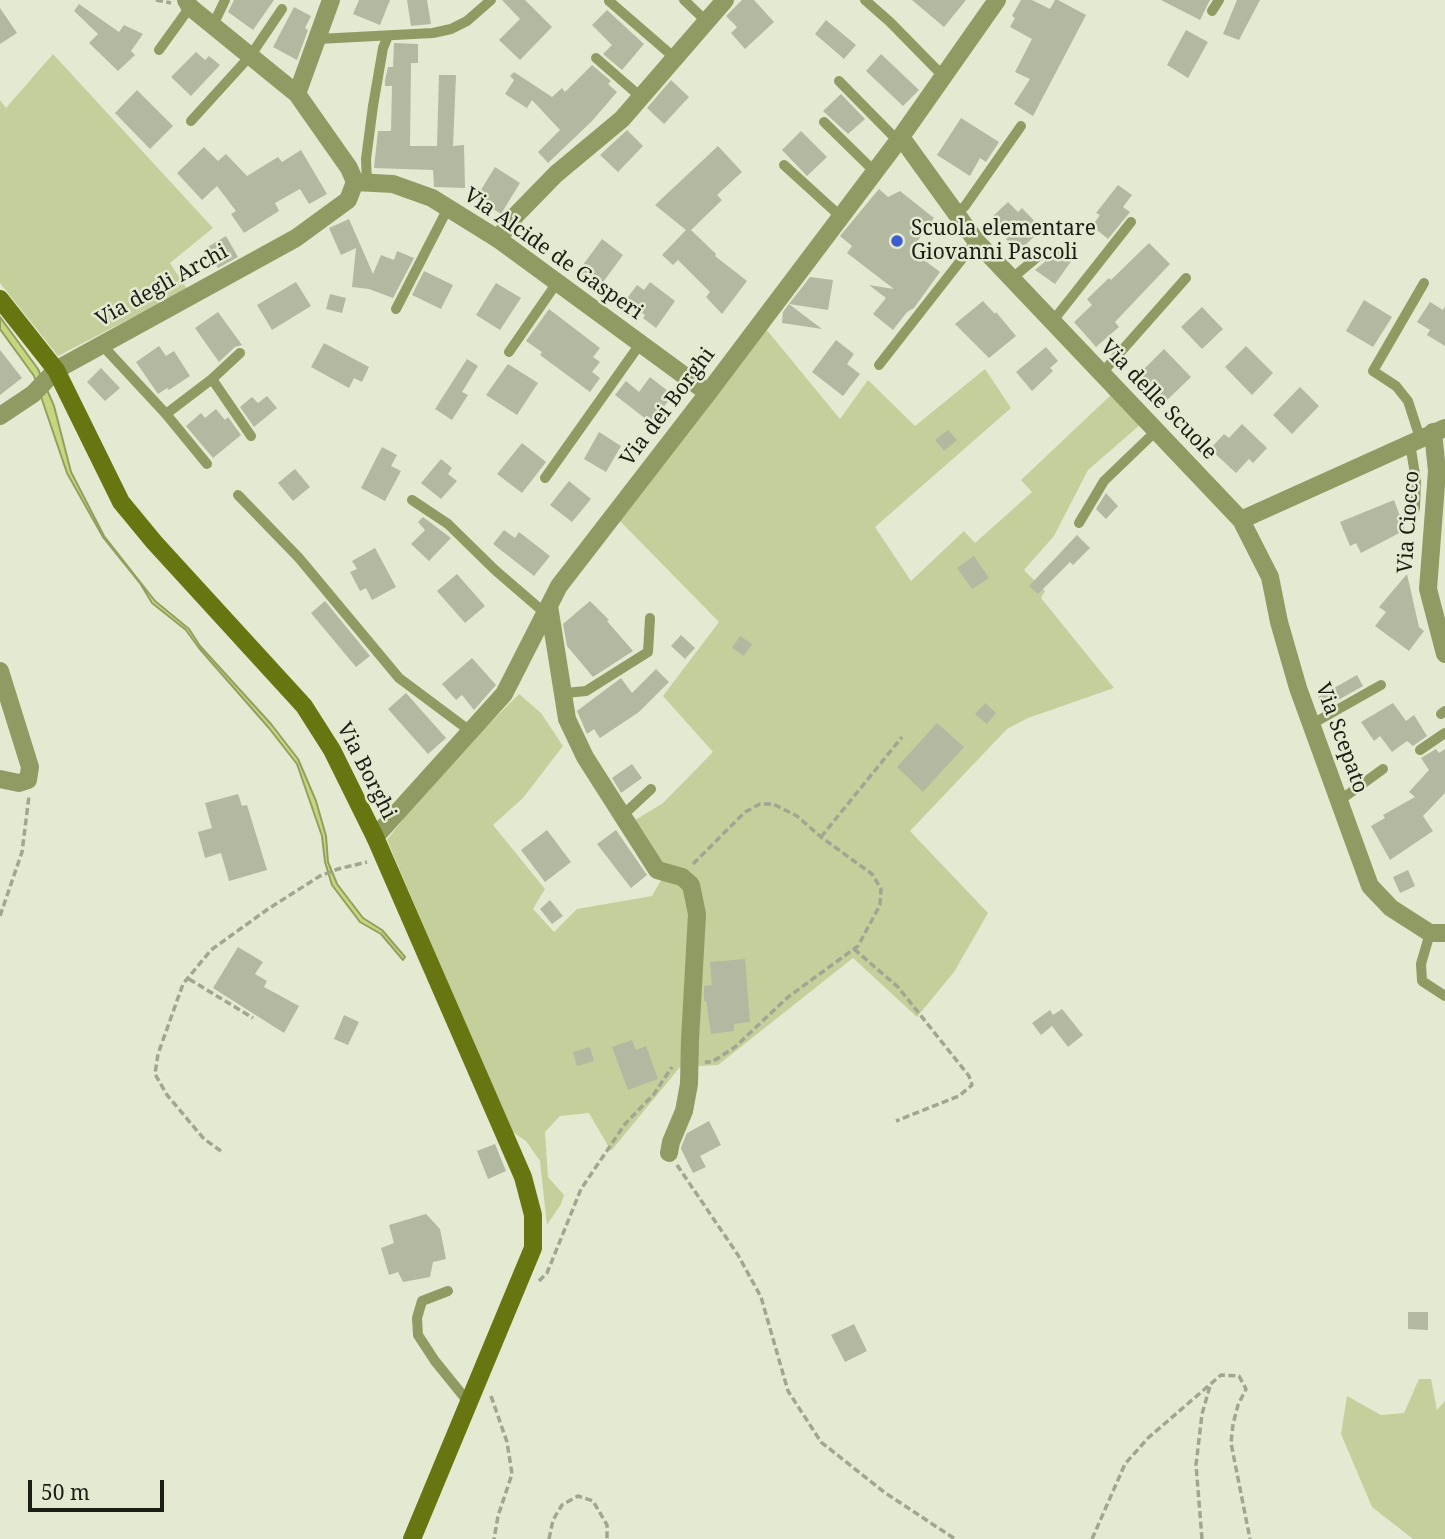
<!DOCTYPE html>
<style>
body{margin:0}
#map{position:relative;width:1445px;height:1539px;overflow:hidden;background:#e4ead1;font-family:"Noto Serif",serif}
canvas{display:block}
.scale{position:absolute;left:28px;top:1480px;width:136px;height:32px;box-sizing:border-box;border:4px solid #1c1e15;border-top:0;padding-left:9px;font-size:21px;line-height:24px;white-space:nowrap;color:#1c1e15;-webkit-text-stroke:5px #e4ead1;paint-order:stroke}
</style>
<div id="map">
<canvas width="1445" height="1539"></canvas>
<div class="scale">50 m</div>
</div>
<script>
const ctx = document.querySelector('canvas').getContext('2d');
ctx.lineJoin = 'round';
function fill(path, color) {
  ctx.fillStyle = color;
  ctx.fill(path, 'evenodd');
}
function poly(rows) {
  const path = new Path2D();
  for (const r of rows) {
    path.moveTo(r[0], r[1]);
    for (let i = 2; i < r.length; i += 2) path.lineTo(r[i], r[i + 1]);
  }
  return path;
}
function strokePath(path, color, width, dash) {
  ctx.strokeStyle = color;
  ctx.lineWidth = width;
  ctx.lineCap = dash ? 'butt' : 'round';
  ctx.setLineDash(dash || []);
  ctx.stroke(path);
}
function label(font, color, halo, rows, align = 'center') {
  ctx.font = font + ' "Noto Serif",serif';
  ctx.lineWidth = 5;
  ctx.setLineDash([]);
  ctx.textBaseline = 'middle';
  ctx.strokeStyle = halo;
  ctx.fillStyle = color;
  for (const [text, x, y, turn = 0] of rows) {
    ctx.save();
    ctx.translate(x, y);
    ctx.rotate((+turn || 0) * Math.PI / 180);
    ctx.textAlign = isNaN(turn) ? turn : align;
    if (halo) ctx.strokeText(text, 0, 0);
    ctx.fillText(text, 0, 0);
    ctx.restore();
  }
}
const green = poly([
 [53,54,213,228,170,263,187,289,58,356,0,283,0,100,6,108],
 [766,329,840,419,868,380,915,426,985,369,1011,408,875,527,911,581,964,531,975,543,1032,492,1021,480,1112,394,1141,424,1088,470,1054,536,1024,570,1045,591,1041,598,1114,688,1028,718,1007,729,910,831,988,913,954,972,917,1017,853,958,718,1065,680,1067,611,1151,589,1113,560,1116,545,1132,548,1177,564,1195,561,1204,547,1225,540,1161,526,1141,511,1131,387,840,435,778,519,694,541,713,563,746,523,798,493,825,545,889,533,909,554,932,577,909,652,896,669,866,658,863,632,822,663,803,713,752,663,696,719,622,620,521],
 [1419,1379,1431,1379,1437,1410,1445,1401,1445,1539,1413,1539,1372,1507,1341,1434,1347,1396,1381,1415,1404,1413]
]);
const water = poly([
 [0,317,38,369,54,406,71,472,104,536,155,601,189,629,200,646,271,724,298,759,316,801,326,836,328,862,337,884,363,918,382,930,405,957,403,960,381,934,360,922,332,885,325,862,322,836,297,764,269,728,199,648,186,630,152,603,140,583,103,537,67,473,34,376,0,329,0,317]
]);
const building = poly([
 [234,0,274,0,253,30,228,12],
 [359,0,390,0,380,25,353,14],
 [407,0,427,0,431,24,411,26],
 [502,0,525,0,552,27,520,60,499,40,520,19],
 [742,0,754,0,774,22,745,49,731,33,737,27,726,16],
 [912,0,966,0,944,27],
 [1021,0,1032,0,1050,9,1055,0,1058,0,1086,15,1033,116,1014,104,1030,79,1015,72,1032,39,1010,27,1015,18,1012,16],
 [1161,0,1210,0,1200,20],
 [1237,0,1260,0,1239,40,1223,34],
 [79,4,119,32,124,25,143,34,131,51,135,55,118,71,89,43,98,34,74,11],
 [294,7,311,16,305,28,308,30,297,60,273,47],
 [0,8,17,33,0,44],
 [607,10,644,44,622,70,603,54,612,45,592,25],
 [826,20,856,45,844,59,815,34],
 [1186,30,1208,42,1188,78,1167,65],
 [394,43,418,44,418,63,411,63,410,146,437,146,439,75,456,75,453,146,464,145,465,188,434,187,433,170,374,168,378,131,391,131,392,86,385,86,385,80,388,67,393,67],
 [196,52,205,60,209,56,220,65,191,96,171,77],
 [881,54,919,90,903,106,866,71],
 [592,65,611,81,608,84,617,92,592,121,548,163,538,152,560,130,532,100,527,108,505,94,514,80,510,76,514,72,552,97,562,88,565,92],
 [671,80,689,97,664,124,647,108],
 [137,90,173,126,150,149,115,113],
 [841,94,865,119,848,134,823,111],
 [961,118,999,142,986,162,980,158,970,176,937,155],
 [627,130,643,146,618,172,600,155],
 [801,131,827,157,807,176,782,150],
 [718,146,742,172,717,195,722,200,691,230,716,254,715,256,747,281,722,314,706,297,710,292,678,260,673,265,662,255,686,230,655,205],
 [204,147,218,161,226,154,247,176,278,157,282,162,301,150,327,194,309,204,300,189,275,203,279,211,244,233,231,214,236,211,217,186,202,200,177,173],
 [495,167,520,183,501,214,476,198],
 [1118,185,1132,195,1123,207,1130,212,1108,239,1092,226,1100,215,1096,213],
 [879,189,888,197,900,191,934,218,911,250,940,272,914,308,907,312,893,330,873,314,886,298,869,285,894,289,847,253,852,246,840,236],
 [1008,202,1018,212,1022,208,1042,229,1018,252,1006,239,1009,236,991,218],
 [349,219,373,274,381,255,394,260,397,251,414,258,393,298,369,289,352,287,356,248,341,255,329,228],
 [226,236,238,257,218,268,206,248],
 [602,239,623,255,598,289,577,273],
 [1149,243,1170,264,1115,322,1119,327,1096,347,1074,322,1092,305,1087,299,1109,278,1111,280],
 [1053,246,1072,260,1055,284,1035,270,1047,260],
 [424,271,453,285,441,309,412,295],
 [810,277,833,280,828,310,789,304],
 [296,282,311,306,272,330,257,305],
 [650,282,675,301,656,328,643,318,645,315,625,301,637,285,644,290],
 [496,283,521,298,500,330,476,315],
 [330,294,346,298,342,313,326,309],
 [1364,300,1392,317,1373,347,1346,331],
 [983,301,995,314,996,312,1016,336,989,358,955,324],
 [1430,302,1443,310,1445,306,1445,346,1427,335,1430,330,1417,322],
 [789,304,822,329,782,323,783,312],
 [1202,307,1223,329,1202,349,1181,327],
 [549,309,600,348,593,357,600,362,592,372,600,378,590,392,540,355,542,352,526,341],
 [218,312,242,345,235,347,219,362,195,328],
 [836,340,854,354,847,364,860,374,843,396,812,372],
 [324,343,369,367,362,382,354,378,349,388,311,367],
 [159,346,166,356,174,351,190,376,169,390,167,388,158,394,136,362],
 [1246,346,1273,373,1252,395,1225,367],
 [1046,347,1058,361,1050,368,1053,371,1032,391,1016,372],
 [1164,349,1191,377,1165,402,1139,374],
 [0,350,22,378,0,395],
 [467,359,478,366,462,392,468,395,452,420,435,409],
 [508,364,538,383,517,415,486,395],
 [101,368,120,388,105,401,87,382],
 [650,377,673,395,651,423,615,395,626,381,639,392],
 [1300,387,1319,406,1292,434,1273,415],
 [267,396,277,408,254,427,240,407,252,397,258,403],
 [216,409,225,420,228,417,241,435,213,458,186,426,201,413,205,418],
 [1242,424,1267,448,1253,463,1249,459,1236,473,1210,449,1224,434,1229,438],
 [948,430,957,440,944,451,935,440],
 [599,432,621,446,606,472,584,459],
 [522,443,546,462,522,493,497,474],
 [382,447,397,455,391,466,401,471,385,501,361,488],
 [441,459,452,468,448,474,457,481,441,499,421,483],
 [295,469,310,487,293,501,278,483],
 [569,481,591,499,572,522,550,505],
 [1106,493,1118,506,1106,519,1096,509],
 [1394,500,1405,530,1361,553,1356,543,1350,546,1340,522],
 [423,517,451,538,429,561,411,544,425,530,418,522],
 [504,530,515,538,519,532,550,556,534,576,493,544],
 [1077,535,1090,548,1073,565,1070,562,1038,594,1029,586],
 [375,548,396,587,372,600,366,588,360,591,350,572,357,569,352,561],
 [974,556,989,578,972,589,957,568],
 [457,574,485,606,465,623,437,591],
 [1407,574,1419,627,1424,631,1409,651,1375,626,1386,612,1379,607],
 [325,601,370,656,356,667,311,613],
 [590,601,609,620,607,621,633,651,593,677,567,646,563,624],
 [681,635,695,648,685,659,671,646],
 [740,636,752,644,744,656,732,648],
 [472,658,496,685,474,710,462,695,456,700,442,684],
 [656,669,669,682,639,712,600,738,594,729,587,734,577,711,621,678,632,693],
 [1357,675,1363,686,1324,708,1318,697],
 [406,693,446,738,428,754,388,709],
 [985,703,996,713,987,724,975,714],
 [1393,703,1406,721,1414,715,1427,736,1413,746,1407,741,1392,752,1380,736,1374,741,1361,722],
 [937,723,964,747,923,792,897,767],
 [1436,749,1439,753,1445,749,1445,793,1423,816,1433,831,1390,860,1371,826,1385,818,1383,815,1415,797,1409,792,1429,770,1421,758],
 [632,764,642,778,621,793,612,778],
 [238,794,242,806,247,805,267,870,229,881,221,853,205,858,198,832,212,828,205,803],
 [547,830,571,862,545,882,521,850],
 [616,830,647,875,631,888,597,844],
 [1408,870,1415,886,1400,893,1393,877],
 [550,900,563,916,552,924,540,909],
 [238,947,263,962,255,974,267,981,264,987,299,1006,284,1033,213,988],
 [745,959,750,1022,734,1024,734,1031,711,1034,706,1001,704,1001,704,986,712,985,710,962],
 [1062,1009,1083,1035,1068,1047,1052,1026,1041,1035,1032,1023,1050,1010,1053,1015],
 [344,1015,359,1022,348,1045,334,1039],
 [632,1040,636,1050,646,1046,658,1079,628,1090,612,1047],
 [590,1047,594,1061,577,1066,573,1052],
 [709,1121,721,1145,700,1156,706,1167,693,1173,681,1149,682,1145,687,1133],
 [495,1144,506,1171,488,1179,477,1151],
 [426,1214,440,1229,446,1259,433,1262,430,1277,403,1282,398,1272,389,1275,381,1248,394,1243,389,1225],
 [1408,1312,1428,1312,1428,1330,1408,1329],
 [854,1324,867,1351,845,1362,831,1335]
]);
const path = poly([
 [156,0,171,3],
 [821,837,902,737],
 [693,864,745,812,760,804,773,804,797,816,821,837,872,874,881,889,880,905,858,946,788,997,735,1047,712,1062,705,1062],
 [0,916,22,852,29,796],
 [854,949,898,987,969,1076,972,1085,959,1096,896,1121],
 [189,979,253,1018],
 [221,1151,204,1139,167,1095,155,1074,158,1054,183,984,211,950,268,909,320,876,338,869,367,862],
 [677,1165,738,1255,761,1297,788,1391,821,1442,884,1492,955,1539],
 [539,1281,547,1273,581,1189,625,1124,654,1094,672,1067],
 [491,1396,507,1442,512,1474,498,1516,494,1539],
 [549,1539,553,1520,562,1505,578,1496,593,1501,607,1525,607,1539],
 [1092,1539,1125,1464,1148,1438,1221,1375,1239,1376,1246,1389,1238,1405,1233,1424,1231,1443,1250,1539],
 [1202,1539,1196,1465,1202,1414,1210,1386]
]);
const service = poly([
 [684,0,707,22],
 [865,0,890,22,943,76],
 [609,1,676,59],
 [1212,11,1219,0],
 [213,25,225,0],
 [318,39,433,33,451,29,467,21,491,0],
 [159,50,190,7],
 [596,58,642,98],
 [839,81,898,141],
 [191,121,251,55,282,9],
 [824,122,874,171],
 [784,165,840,216],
 [367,183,366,159,373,106,383,48,388,36],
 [956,214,965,206,1021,126],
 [1010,280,1041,254],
 [396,309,448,208],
 [1052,322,1131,222],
 [102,345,166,414,207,464],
 [509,352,556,284],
 [879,365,976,241],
 [1102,373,1186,278],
 [212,379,251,436],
 [166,414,212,379,240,353],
 [1420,438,1408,401,1396,386,1373,371,1424,283],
 [545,478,640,344],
 [238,495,299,558,399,678,470,731],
 [412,500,448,524,495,570,546,614],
 [1410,516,1415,508,1416,481,1410,443],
 [1079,523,1104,481,1156,431],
 [565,693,586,691,648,652,650,618],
 [1441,714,1445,711],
 [1312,724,1381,685],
 [1420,750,1445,733],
 [1339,801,1383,769],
 [622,816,651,789],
 [1430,933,1421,964,1422,981,1445,996],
 [448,1291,422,1301,417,1318,418,1335,435,1361,469,1403]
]);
const minor = poly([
 [186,0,190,7,297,94],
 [331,0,297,94,349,168,355,182],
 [901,137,976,241,1241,520,1445,428],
 [498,239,516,215,556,174,622,119,725,0],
 [0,416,33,394,56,370],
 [1433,432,1437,471,1428,589,1445,654],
 [1241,520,1270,577,1279,622,1298,688,1370,886,1391,908,1430,933,1445,933],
 [549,606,567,719,585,757,657,870,682,877,691,885,697,914,690,1040,689,1084,684,1111,671,1142,669,1153],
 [0,671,30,767,28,780,19,783,0,779],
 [375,837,504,694,559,586,708,393]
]);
const tertiary = poly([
 [56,370,296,238,348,200,355,182,393,184,432,198,498,239,708,393,898,141,997,0]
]);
const secondary = poly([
 [0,299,56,370,121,502,154,542,304,706,332,750,375,837,523,1177,533,1215,533,1248,412,1539]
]);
const markers = [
 [897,241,7,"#3d5cce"]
];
const poiNames = [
 ["Scuola elementare",911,229],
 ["Giovanni Pascoli",911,253]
];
const streetNames = [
 ["Via Alcide de Gasperi",553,254,35],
 ["Via degli Archi",162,286,-29],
 ["Via delle Scuole",1158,400,46],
 ["Via dei Borghi",668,407,-53],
 ["Via Ciocco",1409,522,-86],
 ["Via Scepato",1341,738,70],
 ["Via Borghi",366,771,63]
];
fill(green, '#c4cf9c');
fill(water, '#c5d67f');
strokePath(water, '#929f5f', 2);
fill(building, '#b3b8a1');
strokePath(path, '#a1a692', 3.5, [7, 3.5]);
strokePath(service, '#909b64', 10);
strokePath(minor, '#909b64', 18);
strokePath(tertiary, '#909b64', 18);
strokePath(secondary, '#687612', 18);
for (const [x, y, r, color] of markers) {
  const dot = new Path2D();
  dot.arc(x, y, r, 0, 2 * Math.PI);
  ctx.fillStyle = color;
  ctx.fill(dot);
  strokePath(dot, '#e4ead1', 2.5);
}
label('21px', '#1c1e15', '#e4ead1', poiNames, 'left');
label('21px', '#1c1e15', '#e4ead1', streetNames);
</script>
